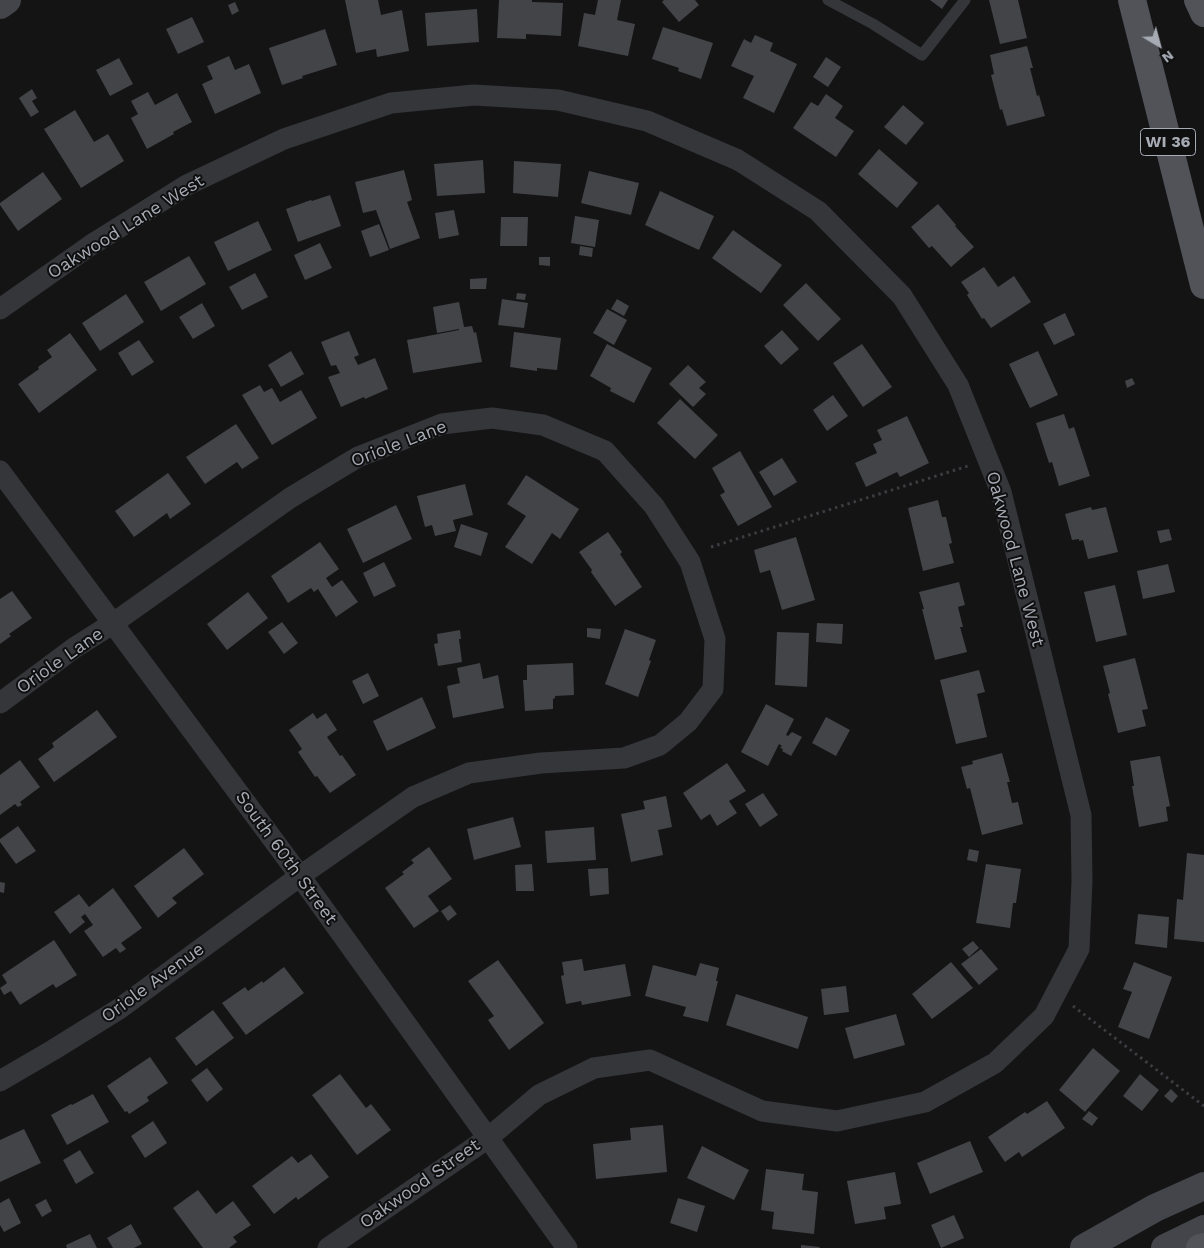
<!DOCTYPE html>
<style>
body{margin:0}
#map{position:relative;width:1204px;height:1248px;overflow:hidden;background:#141415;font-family:"Work Sans",sans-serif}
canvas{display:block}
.north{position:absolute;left:1134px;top:20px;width:50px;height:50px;-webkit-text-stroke:4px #0f0f10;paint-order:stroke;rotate:143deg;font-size:14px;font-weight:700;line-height:20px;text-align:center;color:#a6abb4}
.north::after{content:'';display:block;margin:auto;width:18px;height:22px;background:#a6abb4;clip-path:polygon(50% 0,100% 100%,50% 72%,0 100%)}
</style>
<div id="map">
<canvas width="1204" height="1248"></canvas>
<div class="north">N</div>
</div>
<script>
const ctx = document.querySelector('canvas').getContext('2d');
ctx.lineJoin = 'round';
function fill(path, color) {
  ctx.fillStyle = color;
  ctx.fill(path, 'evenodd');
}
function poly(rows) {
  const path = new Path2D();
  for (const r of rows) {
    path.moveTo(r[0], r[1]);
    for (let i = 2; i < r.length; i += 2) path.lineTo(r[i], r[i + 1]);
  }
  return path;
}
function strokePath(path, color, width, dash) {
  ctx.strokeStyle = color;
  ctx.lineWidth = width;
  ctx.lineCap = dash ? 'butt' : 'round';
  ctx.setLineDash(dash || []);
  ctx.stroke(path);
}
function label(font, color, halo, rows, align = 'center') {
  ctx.font = font + ' "Work Sans",sans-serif';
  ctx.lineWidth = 4;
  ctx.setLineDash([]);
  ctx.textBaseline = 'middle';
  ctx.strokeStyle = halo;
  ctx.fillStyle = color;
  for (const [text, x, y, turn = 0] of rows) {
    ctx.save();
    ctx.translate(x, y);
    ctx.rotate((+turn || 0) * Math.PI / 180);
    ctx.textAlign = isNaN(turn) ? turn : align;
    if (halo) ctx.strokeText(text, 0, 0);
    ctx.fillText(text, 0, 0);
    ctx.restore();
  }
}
const building = poly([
 [345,0,378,0,381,15,402,10,409,51,377,57,376,49,356,53],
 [499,0,532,0,532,2,563,3,561,36,526,34,526,39,497,38],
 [598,0,621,0,617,20,635,24,628,56,578,46,584,13,595,15],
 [664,0,695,0,699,5,679,22,662,2],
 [930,0,948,0,942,9],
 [989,0,1018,0,1027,38,1000,44],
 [235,2,239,11,232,15,228,5],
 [477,9,479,42,427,46,425,13],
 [192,17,204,42,178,54,166,29],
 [663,27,713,43,701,79,678,71,679,68,652,59],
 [325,29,337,65,302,76,303,78,282,85,269,48],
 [755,35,773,43,770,51,797,64,774,113,743,98,754,76,731,66,744,39,751,43],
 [1027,46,1033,68,1030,68,1037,96,1039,95,1045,116,1007,126,1002,109,1000,110,991,75,994,74,990,55],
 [229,56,235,70,249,64,261,93,215,114,202,84,213,79,207,66],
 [826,57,841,67,828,87,813,77],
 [119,58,133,84,110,96,96,70],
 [32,89,37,98,32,101,39,112,31,117,19,98],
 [148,92,155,105,177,93,192,122,173,132,174,134,147,149,131,118,138,114,131,101],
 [826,94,843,106,835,118,854,131,836,157,793,128,811,102,818,106],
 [903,105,924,123,906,145,884,127],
 [75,110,94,142,108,134,124,161,81,188,44,129],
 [879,149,918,183,897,208,858,174],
 [483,160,485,193,437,196,434,164],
 [514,161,561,164,558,197,513,193],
 [404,170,412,200,407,202,420,238,390,249,376,210,363,213,355,182],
 [589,171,639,183,631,215,581,203],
 [43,172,62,199,18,231,0,205,0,203],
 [660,191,714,216,699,250,645,225],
 [330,195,341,226,298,242,286,209,311,200,312,201],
 [938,204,956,225,955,226,974,247,951,267,932,246,929,248,911,227],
 [454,210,459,235,439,239,435,213],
 [575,216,599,220,595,247,571,243],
 [501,217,528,217,527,246,500,246],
 [258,221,272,250,228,271,214,242],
 [379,224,389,250,370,257,361,231],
 [733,230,782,265,761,293,712,258],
 [320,243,332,268,305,280,294,255],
 [580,246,593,248,592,257,579,255],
 [189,256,206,284,161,311,144,282],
 [539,257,550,257,550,266,539,265],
 [984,267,998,287,1014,276,1031,302,991,328,984,318,982,319,967,295,969,293,961,282],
 [255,273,268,297,242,310,229,287],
 [487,278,486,289,470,289,470,279],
 [806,283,841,319,818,341,783,305],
 [517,293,526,294,525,300,516,299],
 [126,294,144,322,100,351,82,323],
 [502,299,528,303,524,328,498,325],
 [617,299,629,306,624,316,611,309],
 [459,302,464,327,472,326,474,333,476,332,482,362,413,373,407,340,459,330,459,329,437,333,433,307],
 [202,303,215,326,193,339,179,317],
 [607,309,627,320,614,345,593,333],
 [1065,313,1075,335,1054,345,1043,324],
 [782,330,799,349,781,365,764,346],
 [349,331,359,355,354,357,358,365,375,358,388,389,365,399,364,397,341,407,328,377,340,373,336,365,331,366,321,342],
 [514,332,561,338,557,370,537,368,537,371,510,367],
 [70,333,97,370,39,413,18,384,39,369,38,367,52,357,47,350],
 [139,340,154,362,132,376,118,353],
 [607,344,652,368,634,403,610,391,611,388,590,376],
 [862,344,892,387,863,407,833,363],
 [291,351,304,374,281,387,268,365],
 [1038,351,1058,395,1030,408,1009,364],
 [688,365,706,382,699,388,706,394,693,407,669,384],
 [1132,378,1135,384,1127,388,1125,381],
 [260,385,264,392,272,388,280,402,301,390,317,418,272,445,242,395],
 [833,395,848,416,827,431,813,410],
 [680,399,718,435,695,459,657,423],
 [1064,414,1069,429,1074,427,1090,476,1059,486,1052,462,1049,463,1036,423],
 [907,416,929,463,900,477,897,472,866,487,855,463,877,453,873,444,882,440,877,430],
 [236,424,259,458,242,469,237,462,205,484,186,457],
 [740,451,772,507,738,526,720,495,725,492,712,468],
 [782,458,797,482,774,496,759,472],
 [168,473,191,504,170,519,167,513,134,537,115,511],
 [526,475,579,509,560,539,552,533,532,564,505,547,526,516,507,504],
 [465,484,473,515,453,520,456,531,435,536,432,525,425,527,417,496],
 [938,500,942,517,946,517,952,543,949,544,954,563,923,571,908,508],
 [396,505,412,539,363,563,347,529],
 [1091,507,1092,510,1106,507,1118,552,1088,559,1083,540,1079,541,1079,539,1072,540,1065,514],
 [461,524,488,533,481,556,454,547],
 [1169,529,1172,540,1160,543,1157,531],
 [608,532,622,552,620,554,642,587,615,606,591,572,592,570,579,552],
 [796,537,815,600,782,610,770,570,760,573,754,550],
 [320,542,339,569,326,578,332,587,342,580,358,602,336,617,318,589,314,592,311,588,288,603,271,576],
 [384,562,396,586,374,597,363,573],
 [1168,564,1175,592,1143,599,1137,571],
 [959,582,965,605,958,607,963,627,960,627,967,652,935,660,922,609,924,609,919,592],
 [1115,585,1127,635,1096,642,1084,592],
 [12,591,32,618,9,634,11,636,0,644,0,599],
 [248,592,268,618,227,650,207,624],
 [282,622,298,643,284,654,268,632],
 [817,623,843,624,842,644,816,642],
 [587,628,601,629,600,639,587,637],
 [625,629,656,640,649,660,651,661,638,697,605,684],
 [460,630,461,639,459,639,462,662,438,666,434,644,438,643,437,634],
 [777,632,809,633,807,687,775,685],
 [1135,658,1148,709,1142,710,1146,726,1118,733,1108,694,1110,693,1103,666],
 [480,663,483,679,498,675,504,708,453,718,447,686,460,683,457,668],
 [573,663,574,695,555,696,555,698,553,699,553,709,525,711,523,680,527,680,527,665],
 [979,670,985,692,977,694,987,737,956,744,940,680],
 [368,673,379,696,363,704,352,681],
 [422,697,436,728,387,751,373,721],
 [766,704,794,719,786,735,788,736,792,732,802,737,791,756,782,751,783,749,780,748,782,746,779,744,768,766,741,752],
 [97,710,117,737,54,782,38,759,54,747,52,743],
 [313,713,317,719,326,713,337,730,327,737,340,756,342,755,356,775,330,793,317,776,315,777,298,752,302,749,289,730],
 [826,717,850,730,836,756,812,743],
 [1002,753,1010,782,1007,782,1012,803,1018,802,1023,824,982,835,970,788,967,789,961,767,973,764,972,761],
 [1160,756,1170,806,1166,807,1168,821,1139,827,1132,786,1134,786,1130,761],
 [20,760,40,787,20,802,22,805,18,807,15,804,0,815,0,775],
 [727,763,746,791,729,801,737,813,717,826,710,814,701,820,683,793],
 [763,793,778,815,760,827,745,804],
 [666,796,672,827,658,830,663,855,631,862,621,814,645,809,643,801],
 [513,817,521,847,474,860,467,829],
 [18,826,36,851,16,864,0,842,0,839],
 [594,827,596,860,547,863,545,831],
 [429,847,452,879,428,896,439,911,414,928,385,888,404,874,402,872,414,863,411,860],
 [184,848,204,874,172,898,177,903,158,918,134,886],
 [969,849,979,851,977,862,967,860],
 [1187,853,1204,855,1204,942,1174,939,1177,899,1183,900],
 [532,864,534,891,516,891,515,865],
 [986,864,1021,869,1016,903,1013,903,1010,928,976,923],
 [608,868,609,894,590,896,588,869],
 [0,882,5,883,4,893,0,892],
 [113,888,142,928,121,943,126,949,120,953,116,948,103,957,84,931,93,925,85,914,81,917,85,922,70,934,54,912,79,894,89,907],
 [450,905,457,914,448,921,441,911],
 [1138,914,1169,917,1167,948,1135,944],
 [54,940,77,975,56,988,53,984,20,1005,11,991,4,995,0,988,7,983,2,975],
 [973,941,979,948,969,957,962,949],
 [981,949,998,969,979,985,961,964],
 [582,959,584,971,625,964,631,996,582,1005,581,1001,566,1004,561,976,564,975,562,962],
 [498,960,544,1023,509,1050,488,1020,494,1016,468,981],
 [951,962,973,988,932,1019,912,994],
 [1134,962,1172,977,1149,1039,1118,1027,1132,992,1123,989],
 [700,963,719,968,716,981,718,981,708,1022,683,1016,686,1007,645,996,653,965,696,976],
 [284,967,304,993,246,1035,222,1003,245,987,248,991,262,981,263,983],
 [846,986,849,1012,824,1015,821,989],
 [736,994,808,1017,798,1049,726,1025],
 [213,1010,234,1038,196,1066,175,1038],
 [896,1014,905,1045,854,1059,845,1028],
 [1093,1048,1120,1071,1085,1112,1059,1090],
 [150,1057,168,1083,147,1097,149,1101,129,1114,127,1111,125,1112,107,1086],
 [207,1068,223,1089,207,1102,191,1080],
 [340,1074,366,1108,371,1104,391,1130,357,1155,312,1095],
 [1140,1074,1159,1090,1142,1111,1123,1096],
 [1171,1089,1178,1096,1172,1103,1164,1096],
 [93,1094,109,1122,67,1145,51,1115,71,1104,72,1105],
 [1047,1101,1065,1128,1022,1157,1019,1152,1005,1162,988,1137,1025,1112,1027,1114],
 [1089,1111,1098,1118,1092,1126,1082,1119],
 [153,1121,167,1143,145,1158,131,1136],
 [663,1125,667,1172,596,1179,593,1144,631,1140,630,1128],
 [24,1129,41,1163,0,1182,0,1140],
 [970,1141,983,1172,930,1194,917,1163],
 [702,1146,749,1170,734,1200,687,1178],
 [80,1150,94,1173,76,1184,63,1160],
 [311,1154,329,1177,298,1200,296,1197,274,1214,252,1186,292,1156,298,1163],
 [766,1169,804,1174,802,1190,818,1192,814,1234,772,1229,774,1212,761,1210],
 [895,1172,901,1204,884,1207,886,1219,855,1224,847,1181],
 [198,1190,216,1214,233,1201,251,1225,233,1237,237,1242,229,1248,203,1248,173,1208],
 [9,1198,21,1223,4,1232,0,1225,0,1203],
 [678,1198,705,1206,697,1232,670,1223],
 [46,1199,52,1211,42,1217,35,1205],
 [954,1215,964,1238,941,1248,931,1225],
 [131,1224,142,1244,134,1248,113,1248,107,1238],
 [90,1234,97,1248,67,1248,66,1245],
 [801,1245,820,1247,819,1248,801,1248]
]);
const path = poly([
 [711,547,968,466],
 [1073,1006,1204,1106]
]);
const lane = poly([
 [828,0,873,24,922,55,965,0]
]);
const street = poly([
 [0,309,91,245,187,185,284,139,391,103,474,95,558,100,647,121,738,160,818,211,902,296,958,385,1001,492,1081,815,1082,881,1079,949,1044,1016,995,1063,925,1102,837,1121,762,1111,650,1060,594,1068,539,1095,488,1138,328,1248],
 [0,471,300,876,567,1248],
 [0,703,74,648,112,624,290,498,358,457,442,424,492,418,543,425,605,451,654,506,690,562,715,639,713,689,688,722,660,745,624,758,541,763,469,773,413,797,300,876,119,1009,53,1050,0,1081]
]);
const secondary = poly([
 [0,5,7,0],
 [1084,1248,1155,1208,1204,1186],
 [1165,1248,1204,1229]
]);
const primary = poly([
 [1132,0,1204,285],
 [1198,0,1204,13],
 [1200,1248,1204,1247]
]);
const shields = [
 [1168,142,55]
];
const shieldNames = [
 ["WI 36",1168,142]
];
const streetNames = [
 ["Oakwood Lane West",126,227,-32],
 ["Oriole Lane",399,444,-21],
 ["Oakwood Lane West",1015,559,75],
 ["Oriole Lane",60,661,-35],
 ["South 60th Street",286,858,54],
 ["Oriole Avenue",153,983,-36],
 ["Oakwood Street",420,1184,-35]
];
fill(building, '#434448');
strokePath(path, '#3b3d41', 3, [2.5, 4]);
strokePath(lane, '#35363a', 11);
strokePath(street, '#35363a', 21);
strokePath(secondary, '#43454a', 28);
strokePath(primary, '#515359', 28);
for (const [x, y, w] of shields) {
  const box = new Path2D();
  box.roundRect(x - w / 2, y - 13.5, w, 27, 4);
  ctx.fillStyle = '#0f0f10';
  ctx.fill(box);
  strokePath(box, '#a6abb4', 1);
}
label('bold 16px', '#a6abb4', null, shieldNames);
label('18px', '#a6abb4', '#0f0f10', streetNames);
</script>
